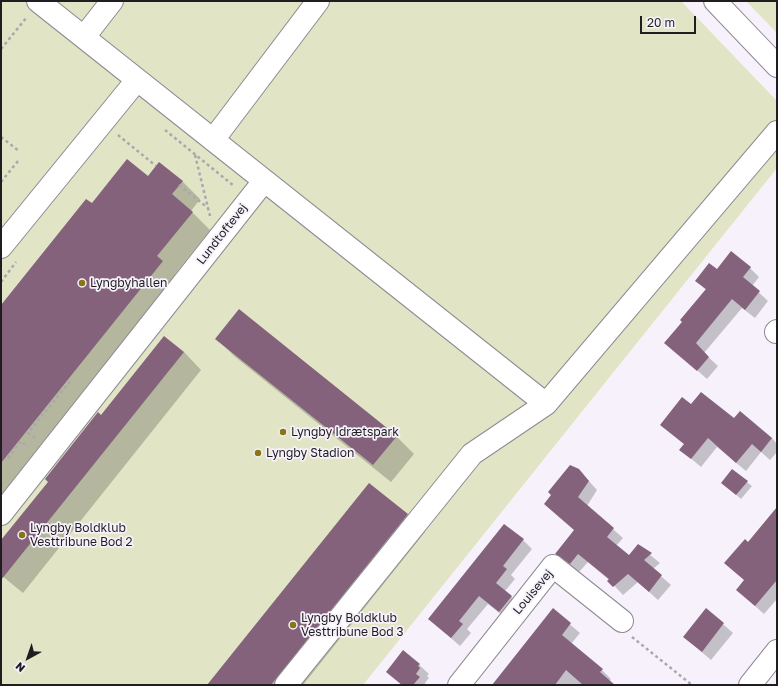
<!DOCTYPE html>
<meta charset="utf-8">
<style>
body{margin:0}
#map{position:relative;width:778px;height:686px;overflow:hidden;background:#f6f1fa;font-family:"Golos Text",sans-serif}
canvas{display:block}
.frame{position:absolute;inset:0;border:2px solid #1f1d20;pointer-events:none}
.north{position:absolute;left:8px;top:638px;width:40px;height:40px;-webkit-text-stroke:3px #f6f1fa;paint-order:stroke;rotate:220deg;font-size:11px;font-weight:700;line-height:16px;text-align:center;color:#1f1d20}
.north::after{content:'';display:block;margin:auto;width:14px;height:18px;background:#1f1d20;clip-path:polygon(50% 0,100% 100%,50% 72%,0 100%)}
.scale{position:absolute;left:640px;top:16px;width:56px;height:18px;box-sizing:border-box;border:2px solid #1f1d20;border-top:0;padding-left:5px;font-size:12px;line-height:14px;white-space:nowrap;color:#1f1d20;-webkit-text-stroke:3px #f6f1fa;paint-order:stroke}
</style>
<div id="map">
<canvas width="778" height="686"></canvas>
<div class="frame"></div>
<div class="north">N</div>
<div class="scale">20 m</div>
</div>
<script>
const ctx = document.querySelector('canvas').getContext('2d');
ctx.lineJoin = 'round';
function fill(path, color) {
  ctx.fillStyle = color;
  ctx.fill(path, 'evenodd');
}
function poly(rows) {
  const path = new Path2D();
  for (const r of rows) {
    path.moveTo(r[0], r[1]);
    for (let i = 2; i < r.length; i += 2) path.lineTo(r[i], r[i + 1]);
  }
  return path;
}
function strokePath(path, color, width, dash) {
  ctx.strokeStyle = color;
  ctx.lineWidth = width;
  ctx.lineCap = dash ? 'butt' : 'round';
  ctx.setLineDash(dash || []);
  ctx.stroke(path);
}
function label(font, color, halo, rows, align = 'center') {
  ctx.font = font + ' "Golos Text",sans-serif';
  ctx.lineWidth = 3.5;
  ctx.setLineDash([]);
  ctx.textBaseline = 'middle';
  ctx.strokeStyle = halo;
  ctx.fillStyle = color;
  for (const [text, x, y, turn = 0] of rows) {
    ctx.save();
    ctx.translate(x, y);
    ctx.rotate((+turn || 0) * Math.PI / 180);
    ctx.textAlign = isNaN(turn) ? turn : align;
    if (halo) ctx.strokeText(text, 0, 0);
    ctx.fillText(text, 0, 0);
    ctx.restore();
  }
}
const green = poly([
 [1,1,681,1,777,101,777,168,363,685,1,685],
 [746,1,777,1,777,33]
]);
const shadow = poly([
 [149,177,182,181,200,199,191,211,210,230,175,274,180,279,1,502,1,307,92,205],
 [750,268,759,277,752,286,768,301,755,318,742,308,704,353,718,366,707,379,666,343,706,290,696,281,717,271],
 [217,339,396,436,414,454,391,482,234,356],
 [184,352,201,370,23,593,1,575,1,542,101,416],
 [691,405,734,420,772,438,777,444,777,452,770,460,761,452,746,471,717,447,701,467,681,450,685,445,662,425],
 [579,470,597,490,587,506,623,538,616,546,629,556,638,545,660,563,653,569,671,585,658,600,638,582,623,595,609,580,588,562,579,572,565,563,556,554,575,530,545,504],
 [732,471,752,486,741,499,727,487],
 [407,515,425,532,303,685,208,685],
 [777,519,777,599,764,614,746,598,745,580,748,544],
 [523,540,532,549,511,575,515,579,505,591,520,605,508,620,488,604,467,629,471,633,460,646,429,619],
 [706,609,733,633,711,660,684,637],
 [553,610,580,633,571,644,602,670,611,679,609,681,614,685,497,685],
 [404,651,429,674,427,676,429,678,425,683,426,685,402,685,387,672]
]);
const building = poly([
 [127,159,148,176,159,162,183,181,172,194,193,212,157,256,163,261,1,463,1,305,86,199,92,203],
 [731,251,751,267,743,277,760,291,745,310,732,299,696,343,709,357,697,371,664,343,682,322,680,320,706,289,695,281,709,263,717,269],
 [239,309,397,436,373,465,215,339],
 [164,336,184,352,1,580,1,540,48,482,45,479,98,412,101,415],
 [701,392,734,418,740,411,772,438,761,452,752,444,736,463,708,438,691,459,679,450,684,444,660,425,682,397,691,404],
 [570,465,579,469,589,481,578,497,614,528,607,537,629,555,638,544,652,553,644,560,662,575,649,592,628,574,613,587,607,581,609,579,578,554,570,564,555,554,574,530,544,504,551,495,548,492],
 [732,469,748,481,736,495,721,483],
 [369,483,408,514,274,681,271,685,207,685],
 [777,507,777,580,755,606,736,590,744,580,724,563,745,539,748,542],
 [504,524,524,539,503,566,507,569,496,583,512,596,499,612,479,596,459,621,463,624,451,638,428,619],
 [553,608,571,623,562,635,603,669,600,672,615,685,583,685,566,670,555,685,492,685],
 [706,608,724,623,702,652,683,637],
 [403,650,420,664,418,666,420,668,416,674,420,677,413,685,402,685,386,672]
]);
const path = poly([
 [1,49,27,17],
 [165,130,234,186],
 [118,135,156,166],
 [1,137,19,151],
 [195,155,210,216],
 [1,182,18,161],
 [179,185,208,208],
 [1,282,16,262],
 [35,438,28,433,72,379],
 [8,458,21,441,28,447],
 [632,637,692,685]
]);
const minor = poly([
 [38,1,546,404],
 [715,1,777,66],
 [84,37,112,1],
 [213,140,318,1],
 [1,247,137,80],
 [776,332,777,331],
 [1,514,264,181],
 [286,685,472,454,546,404,777,132],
 [459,685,553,566,622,621],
 [750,685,777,651]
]);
const markers = [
 [82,283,4,"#877518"],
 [283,432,4,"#877518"],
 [258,453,4,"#877518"],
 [22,535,4,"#877518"],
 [293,625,4,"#877518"]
];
const streetNames = [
 ["Lundtoftevej",222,234,-52],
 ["Louisevej",533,592,-50]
];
const poiNames = [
 ["Lyngbyhallen",90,283],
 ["Lyngby Idrætspark",291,432],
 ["Lyngby Stadion",266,453],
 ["Lyngby Boldklub",30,528],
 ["Vesttribune Bod 2",30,542],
 ["Lyngby Boldklub",301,618],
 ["Vesttribune Bod 3",301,632]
];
fill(green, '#e1e5c5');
fill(shadow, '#0003');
fill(building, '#84627c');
strokePath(minor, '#8f8a93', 24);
strokePath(path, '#aba7ae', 2.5, [3, 3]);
strokePath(minor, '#fff', 22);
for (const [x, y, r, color] of markers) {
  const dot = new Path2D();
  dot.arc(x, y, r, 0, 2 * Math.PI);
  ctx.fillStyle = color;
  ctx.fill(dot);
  strokePath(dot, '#f6f1fa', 1.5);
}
label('12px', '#1f1d20', '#f6f1fa', streetNames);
label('12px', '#1f1d20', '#f6f1fa', poiNames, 'left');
</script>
